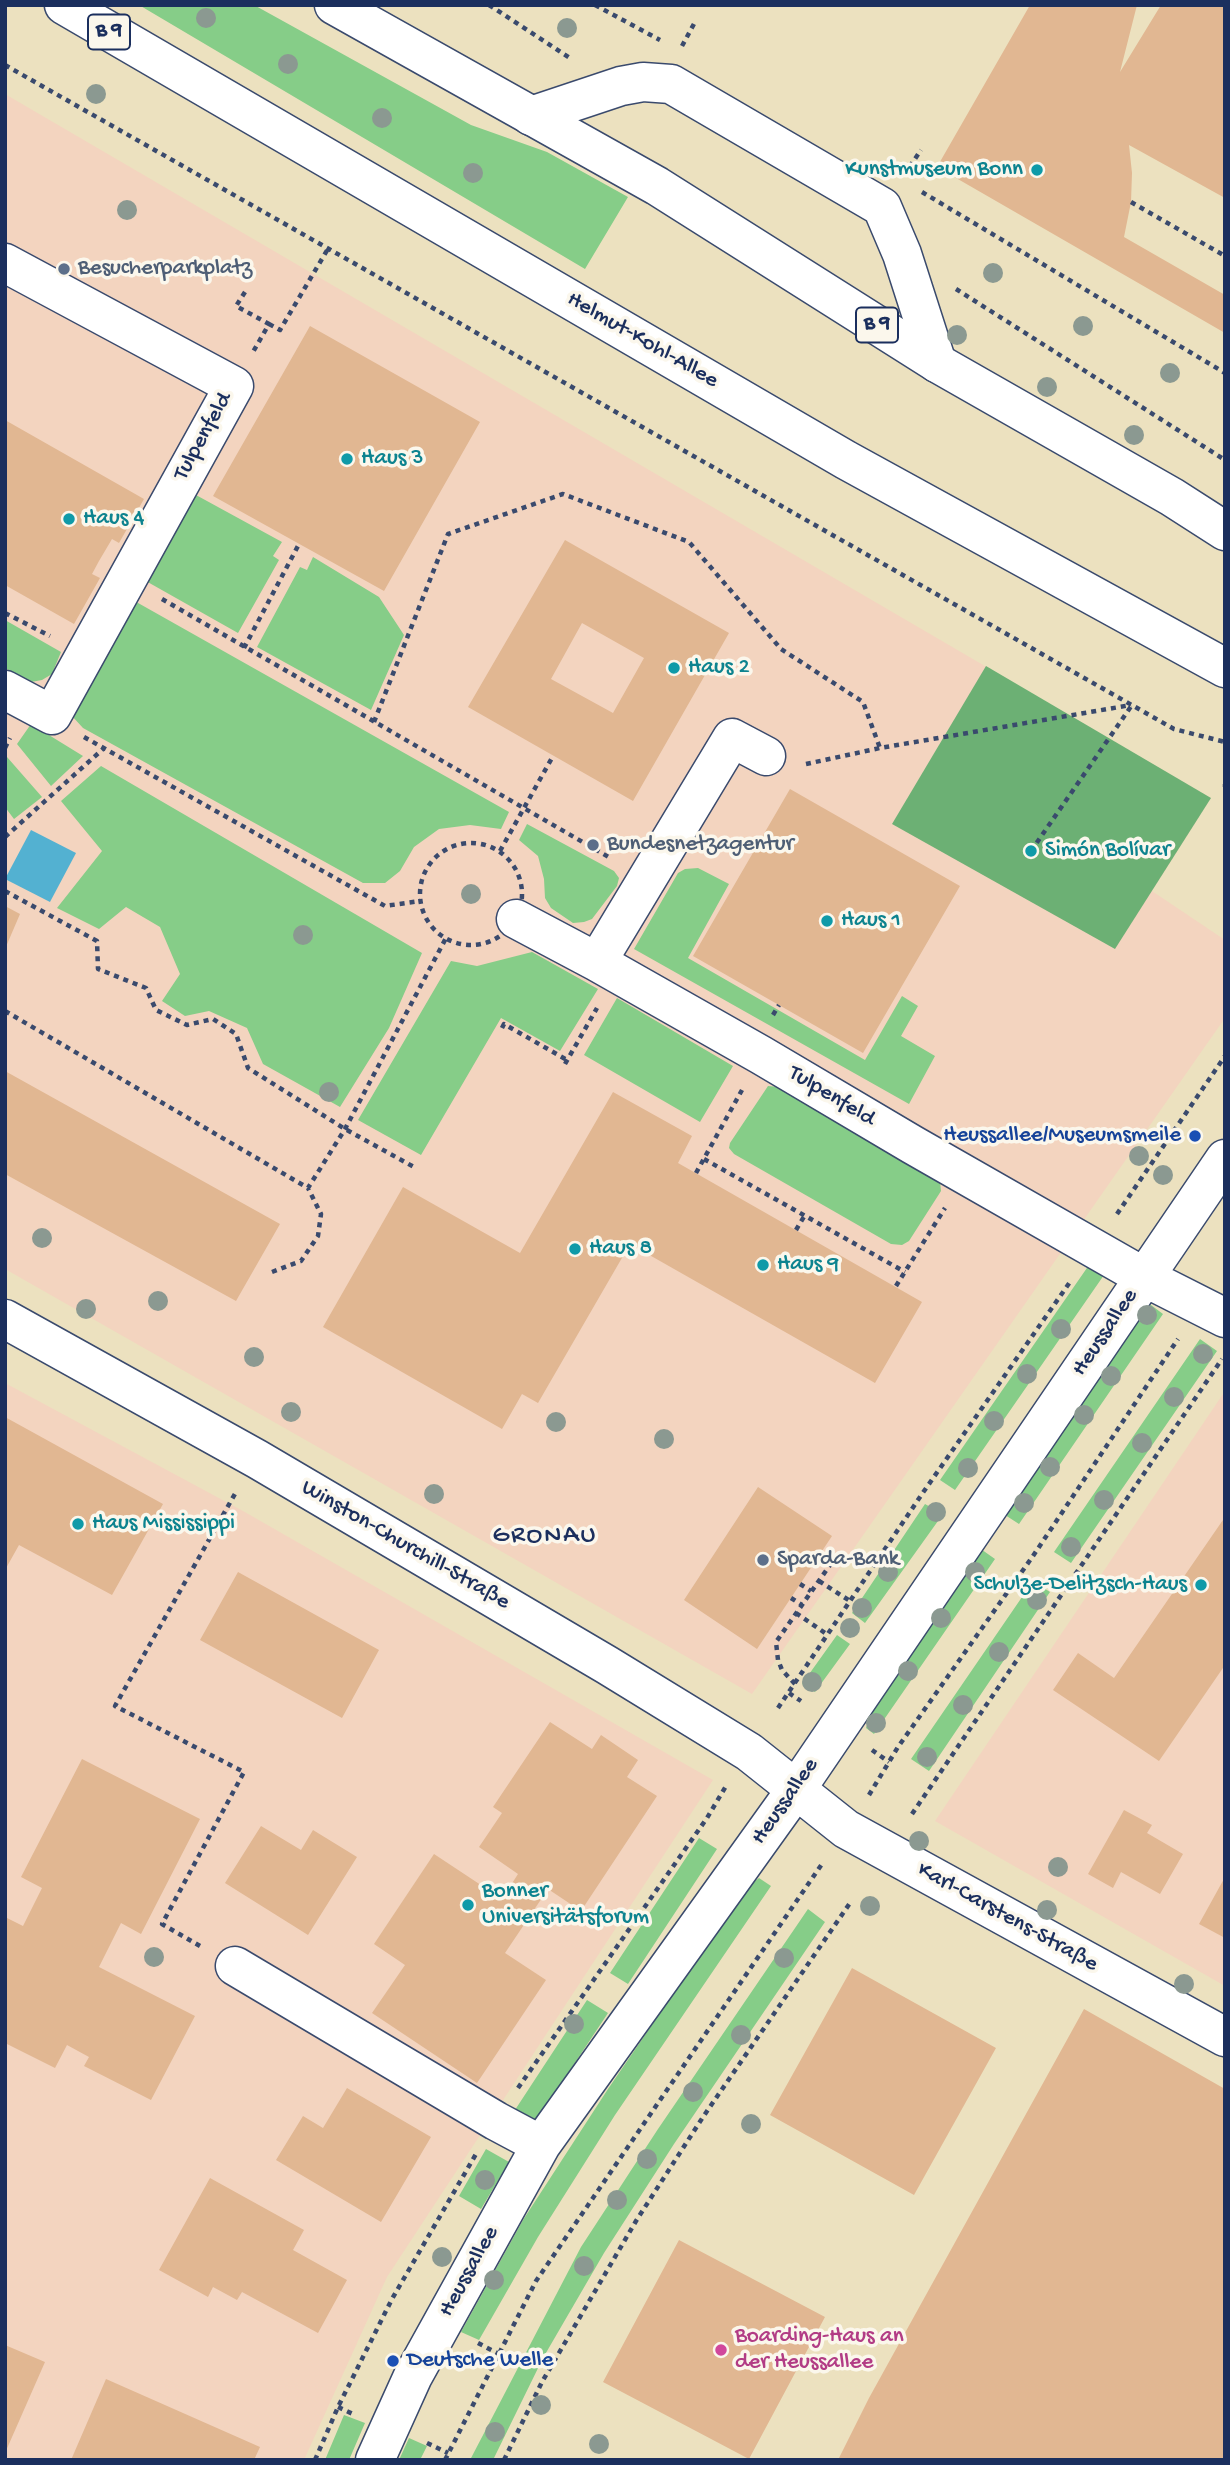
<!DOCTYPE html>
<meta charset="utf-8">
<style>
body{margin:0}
#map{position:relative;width:1230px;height:2465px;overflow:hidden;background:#ece1bf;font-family:"Gochi Hand",sans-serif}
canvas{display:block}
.frame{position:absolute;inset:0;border:7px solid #1b2f5e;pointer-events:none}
</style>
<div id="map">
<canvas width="1230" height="2465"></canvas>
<div class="frame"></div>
</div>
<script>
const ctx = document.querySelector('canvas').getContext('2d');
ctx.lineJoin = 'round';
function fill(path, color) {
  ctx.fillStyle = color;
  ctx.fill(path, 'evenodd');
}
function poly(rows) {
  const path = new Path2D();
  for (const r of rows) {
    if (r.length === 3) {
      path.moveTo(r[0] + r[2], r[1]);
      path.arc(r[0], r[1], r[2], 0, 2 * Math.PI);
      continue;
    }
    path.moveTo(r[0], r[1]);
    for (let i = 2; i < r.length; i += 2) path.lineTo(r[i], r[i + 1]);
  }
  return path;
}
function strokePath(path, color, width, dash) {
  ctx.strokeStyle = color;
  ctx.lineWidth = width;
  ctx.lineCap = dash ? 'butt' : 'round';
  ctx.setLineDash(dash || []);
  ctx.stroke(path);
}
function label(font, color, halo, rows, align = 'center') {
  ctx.font = font + ' "Gochi Hand",sans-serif';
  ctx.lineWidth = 7;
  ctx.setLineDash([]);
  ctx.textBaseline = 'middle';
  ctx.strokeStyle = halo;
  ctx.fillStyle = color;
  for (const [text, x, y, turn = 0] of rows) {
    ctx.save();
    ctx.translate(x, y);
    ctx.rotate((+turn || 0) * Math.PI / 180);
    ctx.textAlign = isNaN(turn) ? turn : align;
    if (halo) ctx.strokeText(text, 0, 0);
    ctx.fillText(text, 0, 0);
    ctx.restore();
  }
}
const built = poly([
 [5,94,1211,798,1152,891,1225,940,1225,1018,752,1694,5,1269],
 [5,1383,243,1511,713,1780,387,2277,304,2460,5,2460],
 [1225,1391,1225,1986,935,1821]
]);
const green = poly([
 [139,5,254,5,471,125,547,152,628,197,585,269],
 [185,489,282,542,273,556,279,560,238,633,137,576],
 [313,557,379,597,404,635,371,710,257,647,300,567,307,570],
 [131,599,509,812,501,829,470,825,439,829,414,847,400,871,385,883,363,883,83,728,72,716],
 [5,620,61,652,52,674,42,680,31,682,5,668],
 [31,724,83,756,51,786,17,744],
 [7,757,42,797,14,819,5,807,5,762],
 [101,766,422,953,389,1028,340,1107,263,1064,247,1028,209,1011,185,1016,162,1001,180,974,160,927,126,907,99,929,57,908,102,851,61,801],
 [527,824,614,871,619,878,617,886,592,919,584,922,573,923,551,908,545,898,544,879,538,856,519,840],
 [698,868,729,884,688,958,865,1060,902,996,918,1006,901,1036,935,1056,909,1104,634,949,678,873,685,869],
 [532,952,598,989,560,1051,501,1018,421,1155,358,1120,451,961,477,966],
 [617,998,733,1066,700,1122,584,1055],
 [768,1086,779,1087,940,1181,941,1191,909,1241,902,1245,891,1244,734,1154,729,1148,730,1143],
 [1089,1265,1104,1275,955,1490,940,1480],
 [1147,1302,1163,1314,1019,1524,1002,1513],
 [1200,1339,1217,1351,1071,1563,1054,1552],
 [925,1504,943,1514,865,1623,852,1613],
 [978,1547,995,1559,874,1734,866,1728,872,1711],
 [1033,1581,1050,1592,929,1771,911,1759],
 [837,1635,850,1644,815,1692,802,1684],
 [699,1838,717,1849,628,1984,610,1973],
 [759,1878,771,1886,615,2115,538,2237,479,2340,461,2332,523,2220,608,2089,745,1889],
 [808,1909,825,1922,674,2144,604,2253,543,2358,493,2460,470,2460,581,2247,658,2129],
 [587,2000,608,2013,533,2126,513,2113],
 [486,2149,509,2162,481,2209,459,2196],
 [344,2415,365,2423,349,2460,325,2460],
 [409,2438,427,2446,420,2460,399,2460]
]);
const forest = poly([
 [986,666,1211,798,1115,949,892,824]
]);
const water = poly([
 [31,830,76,853,50,902,5,879]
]);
const building = poly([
 [1030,5,1137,5,1120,72,1161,5,1225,5,1225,198,1129,145,1132,173,1131,202,1124,237,1225,295,1225,333,937,167],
 [310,326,480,422,384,591,213,496],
 [5,420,144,499,119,543,112,539,99,561,92,574,100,578,74,624,5,585],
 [565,540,729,633,633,801,468,707],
 [582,623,644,658,613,713,551,679],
 [790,789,960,886,863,1053,693,956],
 [5,906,20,914,5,949],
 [5,1071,280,1224,236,1301,5,1174],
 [613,1092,692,1136,678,1163,922,1302,875,1383,630,1244,538,1403,522,1394,502,1429,323,1327,403,1187,520,1253],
 [5,1417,163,1504,112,1595,19,1545,5,1570],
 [758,1487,832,1536,757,1649,684,1600],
 [1225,1517,1225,1665,1159,1761,1053,1690,1078,1653,1114,1678],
 [238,1572,379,1650,342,1718,200,1640],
 [550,1722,592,1749,601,1735,638,1760,627,1777,657,1796,581,1911,548,1889,505,1953,546,1980,477,2083,372,2013,405,1965,374,1944,434,1854,502,1899,518,1874,479,1847,502,1813,493,1807],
 [82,1759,200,1819,141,1934,121,1923,99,1967,195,2016,151,2100,84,2066,89,2057,67,2045,55,2068,5,2043,5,1917,23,1926,42,1888,21,1877],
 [1124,1810,1152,1825,1147,1833,1183,1854,1160,1894,1121,1872,1113,1888,1088,1874],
 [261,1826,301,1850,313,1830,357,1857,308,1935,225,1883],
 [1225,1877,1225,1938,1199,1924],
 [852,1968,996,2048,914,2195,770,2115],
 [1084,2009,1225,2089,1225,2460,838,2460,869,2398],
 [347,2088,431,2137,381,2222,276,2160,303,2116,323,2128],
 [210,2178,304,2230,293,2250,347,2280,318,2333,242,2292,237,2300,213,2287,208,2297,159,2270],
 [679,2240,825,2317,749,2459,603,2382],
 [5,2345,45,2362,5,2453],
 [106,2379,260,2447,254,2460,71,2460]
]);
const path = poly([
 [489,5,570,58],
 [595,5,660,40],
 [682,46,695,22],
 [5,65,1174,729,1225,742],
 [904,175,921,150],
 [922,192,1225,373],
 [1131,202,1225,256],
 [956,289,1225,460],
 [245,292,236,306,269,324,253,352],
 [269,324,280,330,329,247],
 [162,599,612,859],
 [5,613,50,636],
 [244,648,299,544],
 [374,722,448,534,563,494,689,542,781,649,863,702,880,748],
 [84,737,385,906,420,901],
 [5,748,10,738],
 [806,764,880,748,1131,705],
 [1225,784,1225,787],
 [5,837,103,749],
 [471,894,51],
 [500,851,553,756],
 [1031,851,1132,705],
 [5,891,97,941,98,969,146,988,156,1010,187,1025,213,1019,236,1034,248,1068,345,1129,414,1167],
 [5,1011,308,1188,345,1129,446,938],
 [773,1015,779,1005],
 [502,1028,504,1024,567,1060],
 [565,1064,597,1008],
 [704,1159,905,1272],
 [696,1173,742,1090],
 [1117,1214,1225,1056],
 [796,1230,805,1215],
 [272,1272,301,1261,318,1236,321,1214,308,1188],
 [896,1286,945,1208],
 [819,1581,850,1601],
 [800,1584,811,1591],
 [791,1598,802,1605],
 [796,1613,828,1635],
 [795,1684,782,1670,778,1660,776,1642,830,1565],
 [789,1693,801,1701],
 [778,1708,922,1494,1070,1282],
 [872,1750,889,1762],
 [869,1795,898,1747,1033,1556,1178,1339],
 [912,1814,1222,1359],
 [200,1946,162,1924,244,1772,115,1706,236,1492],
 [518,2088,707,1818,726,1786],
 [478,2343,499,2354],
 [338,2407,353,2414],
 [427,2443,448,2453],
 [315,2460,338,2407,392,2299,476,2154],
 [445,2460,536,2281,824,1861],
 [504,2460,542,2382,636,2221,703,2117,850,1903]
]);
const minor = poly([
 [531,116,621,86,643,82,671,84,882,207,902,254,937,363],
 [5,263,234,386,52,715,5,690],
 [516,919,597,962,761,1055,913,1145,1144,1277,1225,1318],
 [597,962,732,738,766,756],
 [5,1319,257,1459,607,1665,749,1752,846,1829,1225,2037],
 [235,1966,496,2121,541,2145],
 [375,2460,413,2376,541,2145,797,1788,1225,1159]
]);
const major = poly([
 [64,5,846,460,1225,668],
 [334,5,657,186,937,363,1172,497,1225,531]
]);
const trees = [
 [206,18],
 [567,28],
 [288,64],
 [96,94],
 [382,118],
 [473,173],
 [127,210],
 [993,273],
 [1083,326],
 [957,335],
 [1170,373],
 [1047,387],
 [1134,435],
 [471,894],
 [303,935],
 [329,1092],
 [1139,1156],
 [1163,1175],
 [42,1238],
 [158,1301],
 [86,1309],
 [1147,1315],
 [1061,1329],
 [1203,1354],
 [254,1357],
 [1027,1374],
 [1111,1376],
 [1174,1397],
 [291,1412],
 [1084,1415],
 [994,1421],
 [556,1422],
 [664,1439],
 [1142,1443],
 [1050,1467],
 [968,1468],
 [434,1494],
 [1104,1500],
 [1024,1503],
 [936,1512],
 [1071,1547],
 [888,1572],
 [975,1572],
 [1037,1600],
 [862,1608],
 [941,1618],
 [850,1628],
 [999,1652],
 [908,1671],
 [812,1682],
 [963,1705],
 [876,1723],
 [927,1757],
 [919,1841],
 [1058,1867],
 [870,1906],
 [1047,1910],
 [154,1957],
 [784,1958],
 [1184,1984],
 [574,2024],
 [741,2035],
 [693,2092],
 [751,2124],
 [647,2159],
 [485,2180],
 [617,2200],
 [442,2257],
 [584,2266],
 [494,2280],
 [541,2405],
 [495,2432],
 [599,2444]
];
const markers = [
 [1037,170,7,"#0f9aa8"],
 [64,269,7,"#5c6f8a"],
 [347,459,7,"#0f9aa8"],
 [69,519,7,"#0f9aa8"],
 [674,668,7,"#0f9aa8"],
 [593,845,7,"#5c6f8a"],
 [1031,851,7,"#0f9aa8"],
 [827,921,7,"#0f9aa8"],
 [1195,1136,7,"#1a4fb4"],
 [575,1249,7,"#0f9aa8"],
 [763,1265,7,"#0f9aa8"],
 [78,1524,7,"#0f9aa8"],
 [763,1560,7,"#5c6f8a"],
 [1201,1585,7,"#0f9aa8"],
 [468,1905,7,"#0f9aa8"],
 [721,2350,7,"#d1479c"],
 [393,2361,7,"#1a4fb4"]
];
const shields = [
 [109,32,42],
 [877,325,42]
];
const shieldNames = [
 ["B 9",109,32],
 ["B 9",877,325]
];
const cultureNames = [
 ["Kunstmuseum Bonn",1023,170,"right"],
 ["Haus 3",361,459],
 ["Haus 4",83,519],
 ["Haus 2",688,668],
 ["Simón Bolívar",1045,851],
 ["Haus 1",841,921],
 ["Haus 8",589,1249],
 ["Haus 9",777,1265],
 ["Haus Mississippi",92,1524],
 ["Schulze-Delitzsch-Haus",1187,1585,"right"],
 ["Bonner",482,1892],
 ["Universitätsforum",482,1918]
];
const serviceNames = [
 ["Besucherparkplatz",78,269],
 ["Bundesnetzagentur",607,845],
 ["Sparda-Bank",777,1560]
];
const streetNames = [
 ["Helmut-Kohl-Allee",642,341,30],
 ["Tulpenfeld",204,437,-61],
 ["Tulpenfeld",831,1097,31],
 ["Heussallee",1106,1333,-56],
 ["Winston-Churchill-Straße",405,1546,30],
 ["Heussallee",786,1802,-55],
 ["Karl-Carstens-Straße",1007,1918,29],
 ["Heussallee",470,2272,-61]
];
const transitNames = [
 ["Heussallee/Museumsmeile",1181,1136],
 ["Deutsche Welle",407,2361,"left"]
];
const hotelNames = [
 ["Boarding-Haus an",735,2337],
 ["der Heussallee",735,2363]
];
const quarterNames = [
 ["GRONAU",545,1537]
];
fill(built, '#f3d4bf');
fill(green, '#86cd88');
fill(forest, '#6cb074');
fill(water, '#53b1d1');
fill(building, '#e1b792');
strokePath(minor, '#3a4a6d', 41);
strokePath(major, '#3a4a6d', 41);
strokePath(path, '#3a4a6d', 4.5, [5, 5]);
strokePath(minor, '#fff', 38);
strokePath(major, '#fff', 38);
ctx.fillStyle = '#8b9991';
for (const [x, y] of trees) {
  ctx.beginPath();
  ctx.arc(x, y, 10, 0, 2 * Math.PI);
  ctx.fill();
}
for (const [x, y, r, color] of markers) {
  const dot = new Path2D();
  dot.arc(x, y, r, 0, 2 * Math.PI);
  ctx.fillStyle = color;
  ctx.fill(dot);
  strokePath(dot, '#fbf7ec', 2.5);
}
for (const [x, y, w] of shields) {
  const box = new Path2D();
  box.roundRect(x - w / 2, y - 17.5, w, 35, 5);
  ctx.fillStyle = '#fbf7ec';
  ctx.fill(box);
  strokePath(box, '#1b2f5e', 2);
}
label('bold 21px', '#1b2f5e', null, shieldNames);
label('23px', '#0d838f', '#fbf7ec', cultureNames, 'left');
label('23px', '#4e5e75', '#fbf7ec', serviceNames, 'left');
label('23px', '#1b2f5e', '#fbf7ec', streetNames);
label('23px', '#164399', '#fbf7ec', transitNames, 'right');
label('23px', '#b23c85', '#fbf7ec', hotelNames, 'left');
ctx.letterSpacing = '2px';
label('26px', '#1b2f5e', '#fbf7ec', quarterNames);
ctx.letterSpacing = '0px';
</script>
